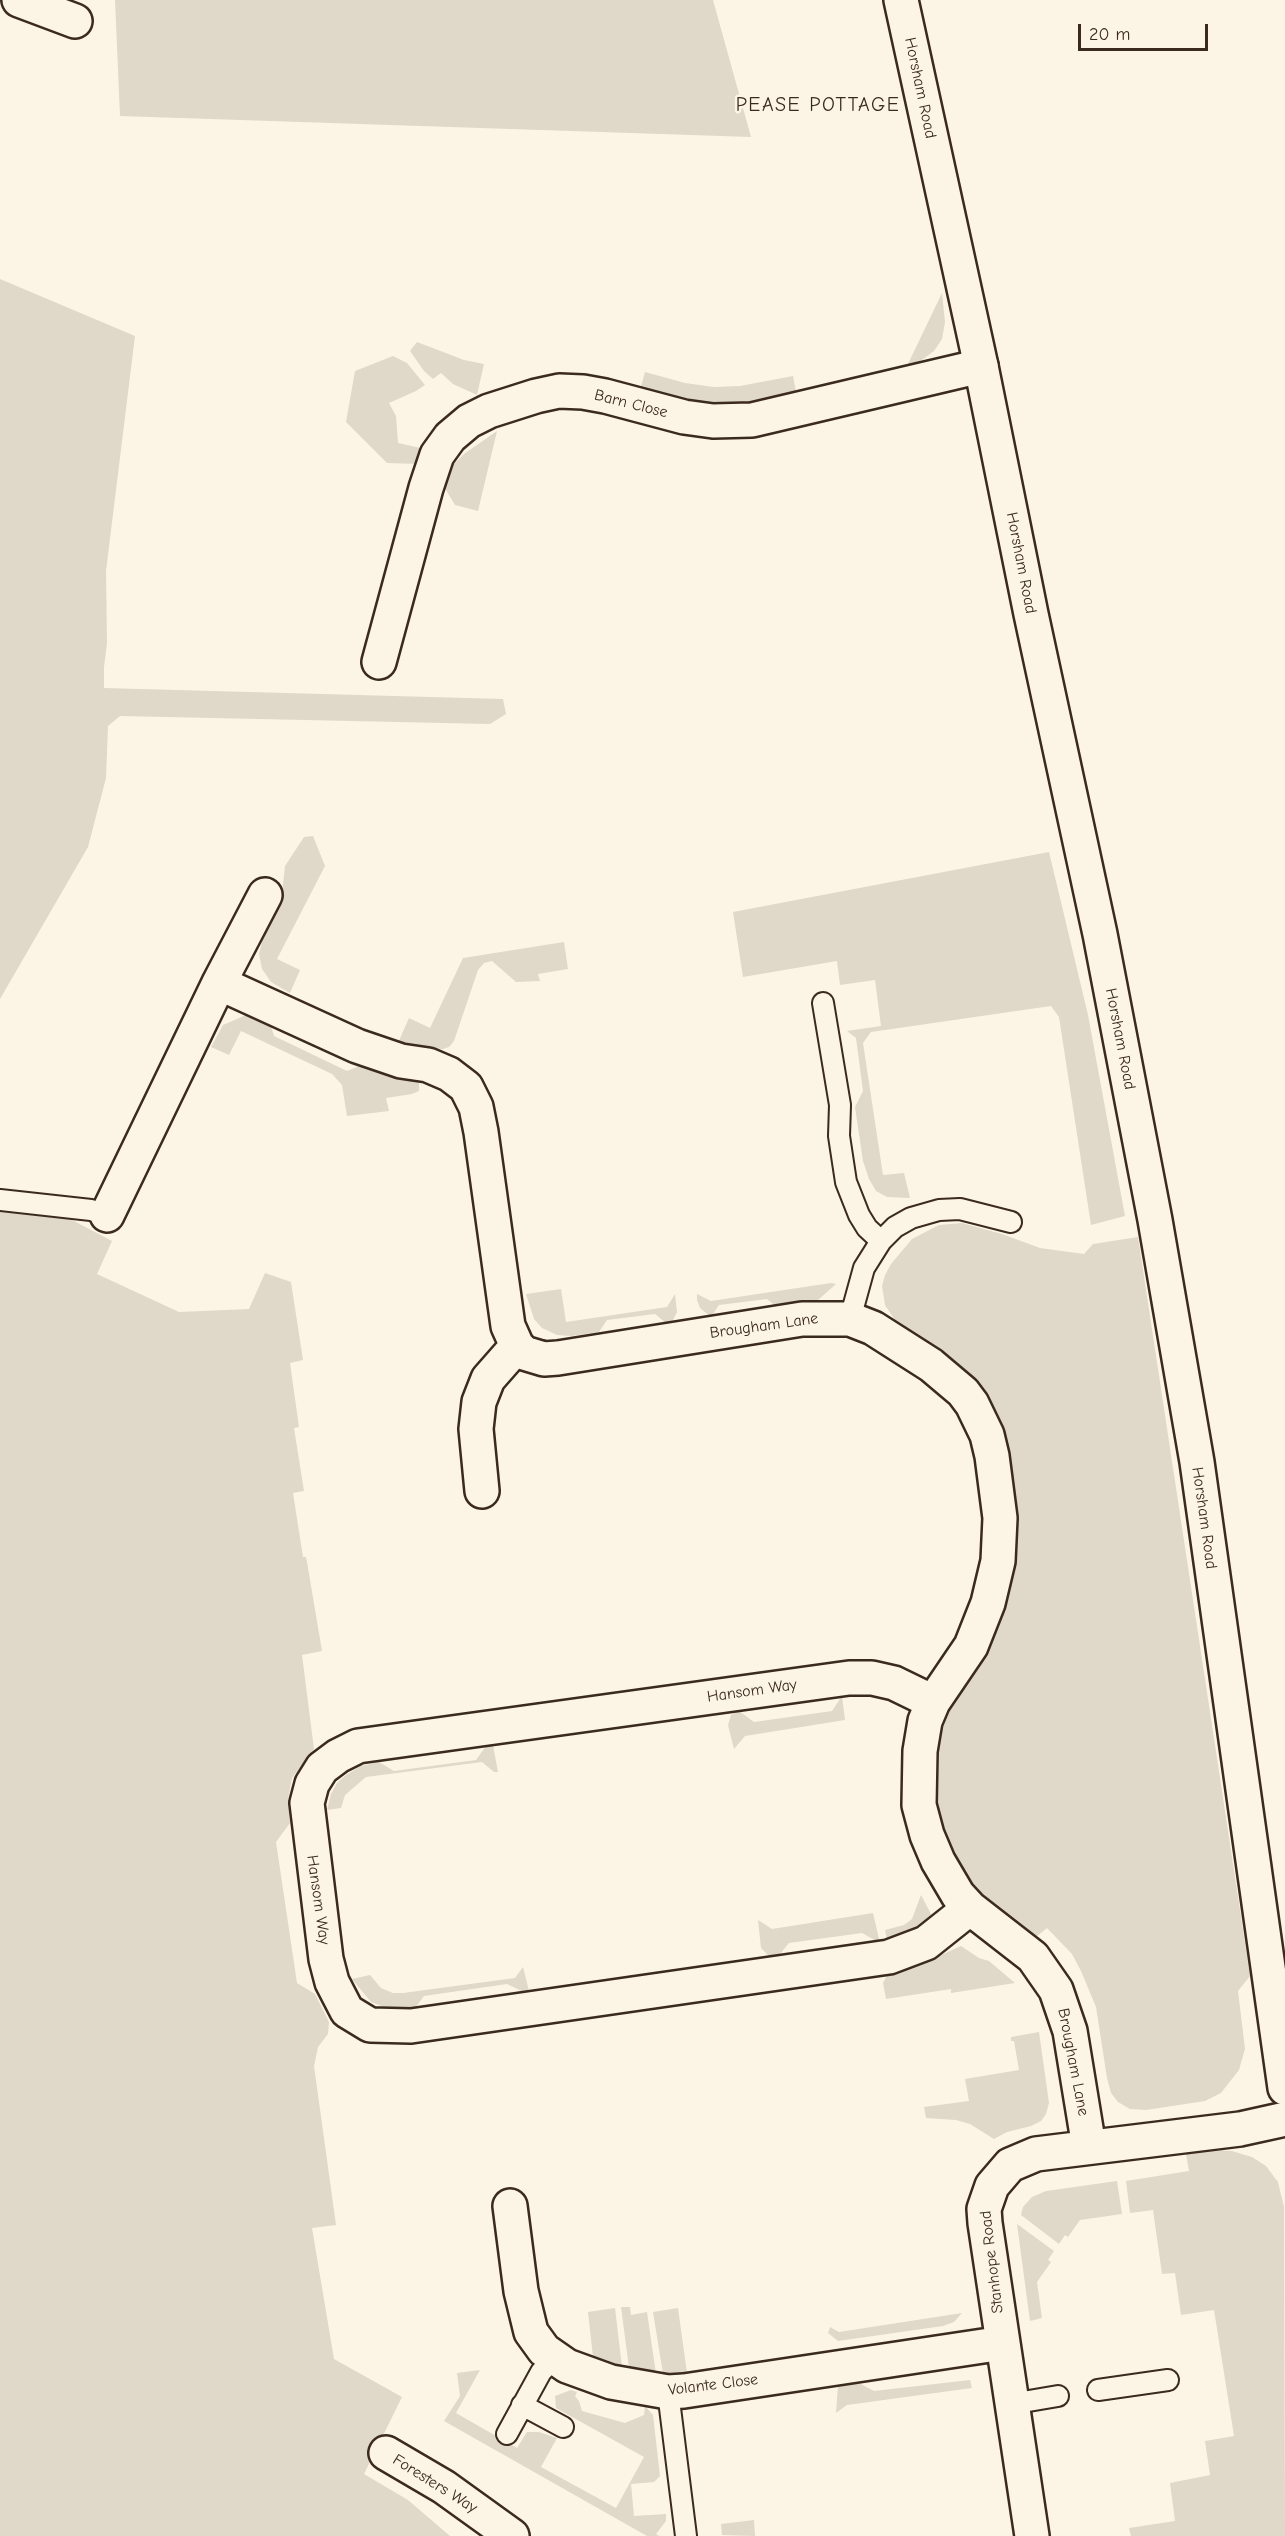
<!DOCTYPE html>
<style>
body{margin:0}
#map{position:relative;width:1285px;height:2536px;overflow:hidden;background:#fcf5e5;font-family:"Comic Neue",sans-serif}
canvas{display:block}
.scale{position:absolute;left:1078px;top:24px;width:130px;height:27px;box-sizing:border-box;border:3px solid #3b2a1e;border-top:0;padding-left:8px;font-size:18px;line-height:21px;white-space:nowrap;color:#3b2a1e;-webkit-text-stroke:4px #fcf5e5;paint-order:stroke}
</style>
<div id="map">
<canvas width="1285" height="2536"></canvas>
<div class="scale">20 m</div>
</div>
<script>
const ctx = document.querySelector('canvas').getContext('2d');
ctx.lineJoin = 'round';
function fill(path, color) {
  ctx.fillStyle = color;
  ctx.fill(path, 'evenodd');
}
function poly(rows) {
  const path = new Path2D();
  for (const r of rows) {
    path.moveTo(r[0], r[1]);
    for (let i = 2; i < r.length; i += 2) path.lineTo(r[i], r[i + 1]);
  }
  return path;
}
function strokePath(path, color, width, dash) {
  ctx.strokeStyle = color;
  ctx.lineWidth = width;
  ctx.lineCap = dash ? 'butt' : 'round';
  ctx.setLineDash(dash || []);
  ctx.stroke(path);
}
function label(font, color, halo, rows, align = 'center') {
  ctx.font = font + ' "Comic Neue",sans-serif';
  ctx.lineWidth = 5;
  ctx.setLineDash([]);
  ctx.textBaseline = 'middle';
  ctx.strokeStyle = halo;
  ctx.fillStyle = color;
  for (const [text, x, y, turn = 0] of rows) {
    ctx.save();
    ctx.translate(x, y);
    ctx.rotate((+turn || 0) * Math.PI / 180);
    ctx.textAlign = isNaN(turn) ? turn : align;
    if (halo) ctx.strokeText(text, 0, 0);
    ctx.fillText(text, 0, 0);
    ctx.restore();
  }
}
const green = poly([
 [115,0,713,0,751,137,120,116],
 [0,279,135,336,106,571,107,643,104,667,104,688,503,699,506,714,490,724,120,716,108,726,106,778,88,847,0,999],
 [942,293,945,322,942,339,934,351,922,360,907,366],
 [417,342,464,360,484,364,477,395,453,384,441,373,433,379,424,371,410,351],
 [393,356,407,363,425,385,416,391,389,403,396,416,398,443,425,449,419,464,387,463,346,422,355,371],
 [645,372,685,383,714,387,740,386,793,376,796,392,744,404,724,406,701,404,640,390],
 [497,431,478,511,455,505,443,485,451,467,464,454],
 [313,836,325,866,277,959,300,970,290,993,271,982,262,969,259,954,263,938,281,902,285,866,304,837],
 [1049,852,1088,1015,1125,1216,1091,1225,1059,1017,1051,1006,871,1032,863,1043,883,1175,904,1173,910,1198,887,1197,876,1191,869,1179,863,1161,855,1107,863,1091,856,1038,847,1031,881,1026,875,980,840,985,837,961,743,977,733,912],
 [564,942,568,969,538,974,540,981,516,982,492,961,484,963,478,970,454,1041,449,1047,443,1049,421,1048,398,1043,409,1018,430,1028,463,958],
 [246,1015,258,1016,270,1023,274,1036,347,1071,359,1066,419,1081,419,1091,412,1094,386,1098,389,1111,347,1116,342,1085,332,1074,241,1031,229,1055,211,1047,223,1025],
 [0,1210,50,1213,74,1221,112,1241,97,1274,179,1312,249,1309,265,1273,291,1282,303,1360,290,1363,299,1427,294,1428,304,1491,293,1493,303,1557,306,1557,307,1562,322,1651,302,1655,314,1749,292,1778,288,1799,290,1823,276,1842,297,1983,315,1994,329,2022,328,2034,318,2047,314,2066,336,2225,312,2228,334,2359,402,2397,364,2474,408,2500,450,2536,0,2536],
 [962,1223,1002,1234,1040,1248,1084,1254,1093,1244,1138,1237,1250,1976,1238,1991,1245,2049,1239,2070,1221,2093,1205,2101,1146,2110,1130,2109,1118,2102,1111,2093,1107,2078,1096,2007,1081,1971,1072,1954,1047,1928,1036,1937,975,1888,962,1871,943,1829,935,1798,936,1742,947,1714,982,1658,997,1628,1012,1577,1016,1554,1016,1529,1011,1460,998,1418,985,1397,928,1345,895,1320,885,1305,882,1286,885,1275,891,1264,912,1239,939,1225],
 [831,1283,836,1284,818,1300,778,1308,767,1299,719,1305,711,1317,700,1308,697,1300,697,1294,711,1301],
 [561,1289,566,1322,667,1307,675,1294,677,1312,673,1320,666,1323,655,1314,607,1320,599,1332,571,1336,557,1335,542,1328,534,1319,526,1294],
 [842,1696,845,1720,745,1736,734,1749,728,1725,731,1715,739,1711,754,1722,832,1711],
 [493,1745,498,1772,494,1772,482,1762,366,1777,345,1795,341,1808,327,1810,331,1794,337,1783,346,1775,361,1766,379,1762,394,1771,476,1760,486,1746],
 [921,1895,931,1914,925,1924,917,1932,888,1944,885,1930,904,1925,912,1919],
 [873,1913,880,1943,862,1933,789,1943,776,1959,768,1955,761,1948,758,1920,772,1929],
 [961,1946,979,1958,989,1961,1015,1983,951,1993,951,1989,886,1999,883,1983,889,1972,921,1964],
 [523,1967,530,1995,507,1984,424,1996,412,2012,395,2011,371,2002,352,1979,370,1975,381,1988,393,1993,403,1993,515,1978],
 [1039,2032,1049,2103,1046,2114,1041,2121,1031,2126,1007,2132,994,2139,970,2124,956,2120,926,2118,924,2107,969,2101,965,2079,1019,2070,1014,2041,1011,2041,1011,2037],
 [1208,2150,1232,2151,1252,2157,1266,2166,1278,2182,1284,2207,1285,2536,1131,2536,1129,2528,1175,2521,1170,2483,1210,2475,1205,2441,1234,2436,1214,2310,1181,2315,1175,2273,1162,2274,1153,2210,1130,2213,1126,2181,1189,2171,1186,2154],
 [1117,2181,1122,2214,1080,2220,1068,2237,1065,2235,1059,2244,1021,2215,1023,2207,1032,2197,1046,2191],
 [1017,2224,1054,2251,1048,2260,1051,2262,1037,2282,1042,2318,1030,2321],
 [621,2307,630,2307,631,2315,647,2312,656,2374,629,2368],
 [615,2308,622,2367,593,2357,588,2312],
 [678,2308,687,2373,663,2374,653,2312],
 [962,2313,954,2322,943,2326,838,2341,828,2333,830,2327,839,2332],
 [480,2370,456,2413,517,2448,527,2432,539,2432,557,2438,541,2467,616,2508,644,2457,556,2408,555,2396,571,2390,577,2392,575,2396,579,2401,582,2411,625,2423,644,2415,645,2406,653,2415,660,2476,654,2482,631,2484,634,2516,666,2514,666,2521,656,2534,659,2536,647,2536,444,2421,460,2396,457,2373],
 [970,2380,972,2388,847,2405,836,2413,838,2386,857,2382,874,2391],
 [754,2520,755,2536,722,2535,721,2524]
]);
const service = poly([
 [823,1003,840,1105,839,1136,846,1182,859,1215,867,1228,881,1241,864,1268,850,1319],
 [0,1200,91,1210,107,1215],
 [881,1241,895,1227,911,1218,939,1210,960,1209,1011,1222],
 [1098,2390,1168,2380],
 [668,2392,686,2536],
 [1011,2404,1058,2396],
 [522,2405,563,2427],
 [507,2434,541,2372,554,2358]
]);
const minor = poly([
 [19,0,75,21],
 [379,662,426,488,437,455,450,437,469,421,489,411,536,396,559,391,583,392,605,396,684,417,713,421,752,420,981,366],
 [219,983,357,1046,401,1061,428,1065,449,1074,466,1087,476,1107,481,1132,508,1326,517,1346,524,1353,544,1359,558,1358,802,1319,850,1319,873,1328,931,1365,963,1392,972,1404,987,1435,992,1456,1000,1518,998,1561,988,1603,971,1646,933,1702,925,1721,920,1751,919,1805,927,1835,938,1861,958,1895,970,1908,1033,1957,1056,1990,1070,2031,1089,2147],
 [107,1215,219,983,265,895],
 [482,1491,476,1429,479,1402,488,1379,517,1346],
 [933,1702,894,1683,872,1678,849,1678,358,1746,338,1756,322,1768,312,1784,307,1803,326,1959,332,1982,347,2011,370,2025,411,2026,889,1957,926,1943,970,1908],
 [510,2206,521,2291,531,2332,544,2350,567,2366,611,2382,668,2392,684,2391,1003,2343],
 [386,2453,444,2487,512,2536],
 [1032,2536,985,2223,984,2209,992,2186,1010,2165,1036,2154,1240,2129,1285,2119]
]);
const tertiary = poly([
 [901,0,981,366,1031,614,1100,934,1155,1220,1197,1462,1285,2088]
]);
const streetNames = [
 ["Horsham Road",920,88,78],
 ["Barn Close",631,404,14],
 ["Horsham Road",1021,563,79],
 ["Horsham Road",1120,1039,79],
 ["Brougham Lane",764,1326,-8],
 ["Horsham Road",1204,1518,82],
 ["Hansom Way",752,1691,-8],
 ["Hansom Way",318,1900,82],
 ["Brougham Lane",1073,2062,79],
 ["Stanhope Road",992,2262,-97],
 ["Volante Close",713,2385,-7],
 ["Foresters Way",435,2484,32]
];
const quarterNames = [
 ["PEASE POTTAGE",818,105]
];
fill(green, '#e0d8c8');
strokePath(service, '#3b2a1e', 24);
strokePath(minor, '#3b2a1e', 38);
strokePath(tertiary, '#3b2a1e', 38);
strokePath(service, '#fcf5e5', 20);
strokePath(minor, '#fcf5e5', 33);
strokePath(tertiary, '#fcf5e5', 33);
label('16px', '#3b2a1e', '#fcf5e5', streetNames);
ctx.letterSpacing = '1.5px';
label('20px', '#3b2a1e', '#fcf5e5', quarterNames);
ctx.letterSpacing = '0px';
</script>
